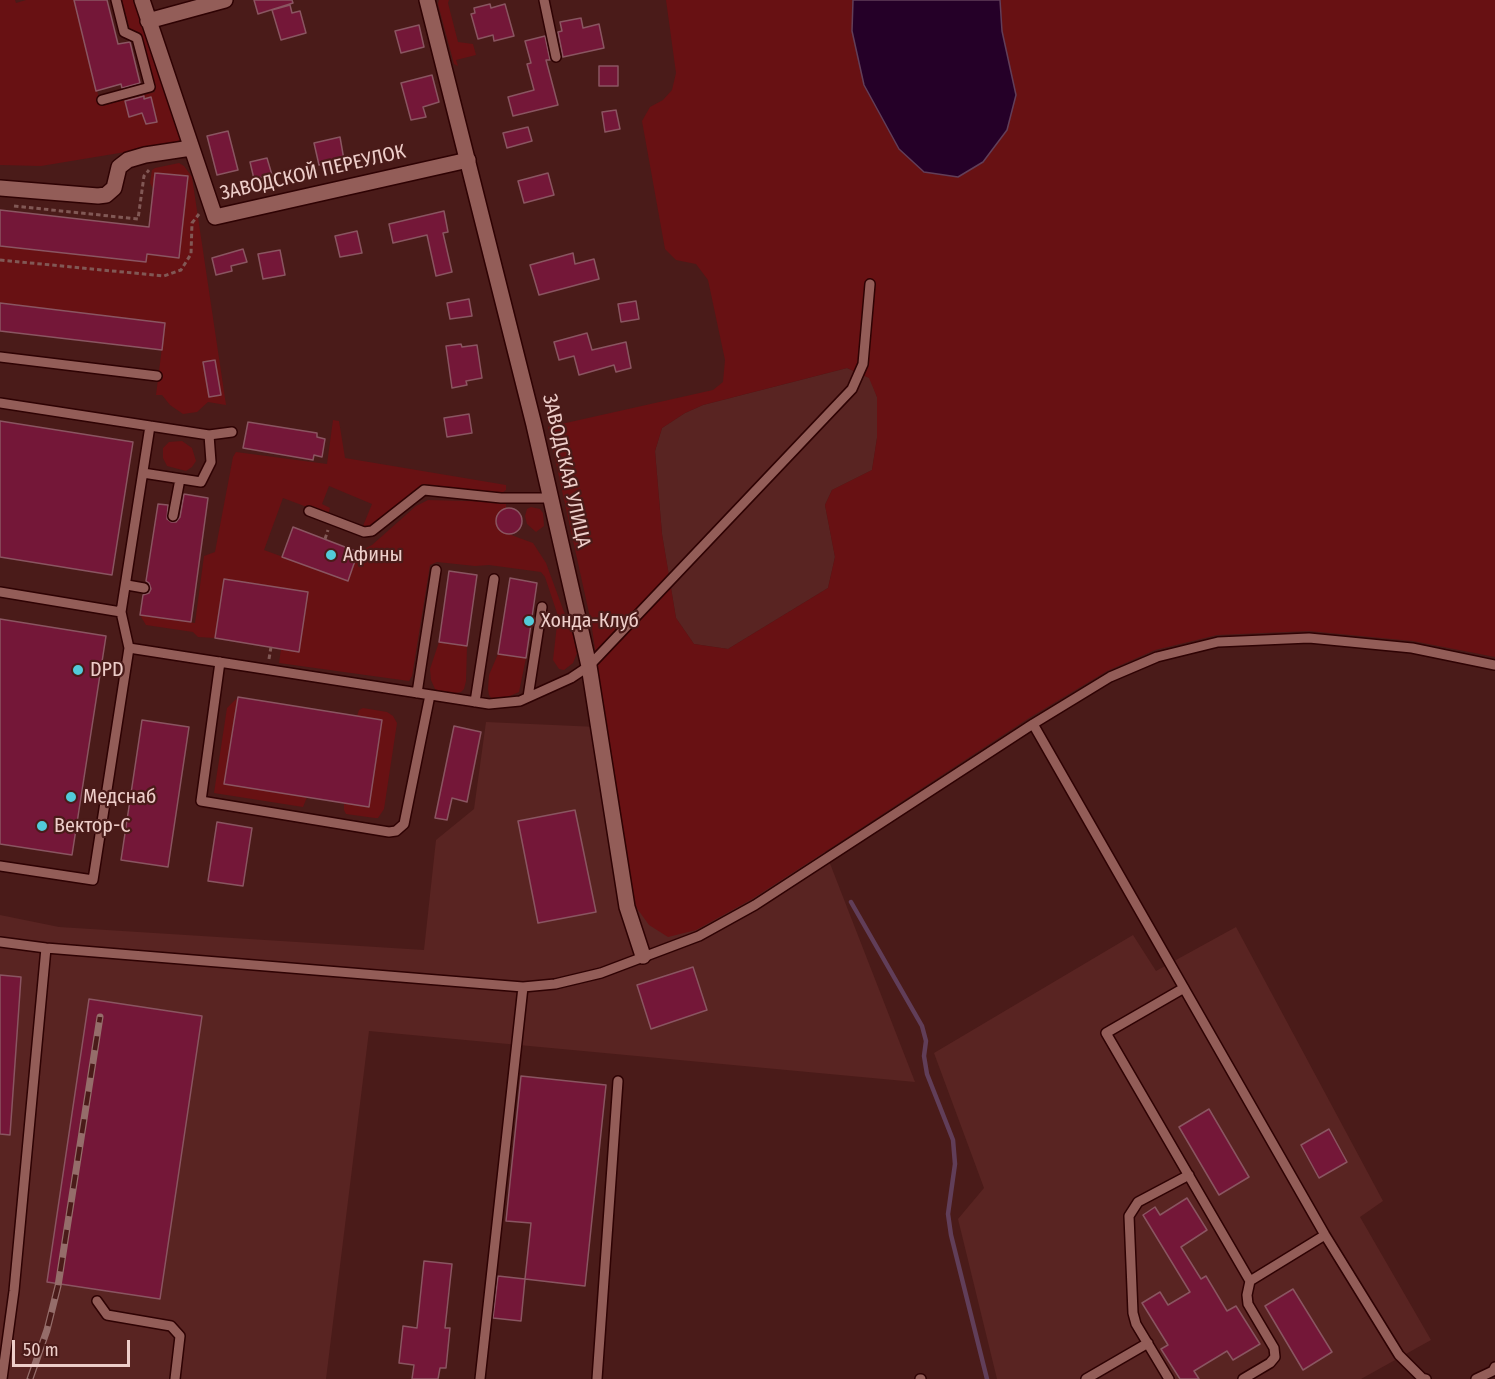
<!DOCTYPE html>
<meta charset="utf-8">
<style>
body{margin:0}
#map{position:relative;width:1495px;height:1379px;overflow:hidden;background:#4a1b19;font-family:"Fira Sans Condensed",sans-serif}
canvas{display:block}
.scale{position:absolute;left:12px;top:1340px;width:118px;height:27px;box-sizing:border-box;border:3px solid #eececa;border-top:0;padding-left:8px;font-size:18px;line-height:21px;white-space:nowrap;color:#eececa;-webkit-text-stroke:4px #4a1b19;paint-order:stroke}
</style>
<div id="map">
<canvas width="1495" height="1379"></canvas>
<div class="scale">50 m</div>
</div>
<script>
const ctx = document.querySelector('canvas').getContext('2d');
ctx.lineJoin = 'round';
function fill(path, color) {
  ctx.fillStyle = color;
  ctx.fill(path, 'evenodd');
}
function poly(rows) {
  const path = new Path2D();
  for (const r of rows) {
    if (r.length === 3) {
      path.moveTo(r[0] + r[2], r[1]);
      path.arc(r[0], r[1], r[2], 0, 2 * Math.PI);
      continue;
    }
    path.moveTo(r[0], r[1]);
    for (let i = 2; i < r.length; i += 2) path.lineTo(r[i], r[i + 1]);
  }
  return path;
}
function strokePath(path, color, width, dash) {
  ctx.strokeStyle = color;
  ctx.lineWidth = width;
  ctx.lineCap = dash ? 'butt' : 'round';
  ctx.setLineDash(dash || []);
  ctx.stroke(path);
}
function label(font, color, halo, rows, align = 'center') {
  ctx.font = font + ' "Fira Sans Condensed",sans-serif';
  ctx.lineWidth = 4.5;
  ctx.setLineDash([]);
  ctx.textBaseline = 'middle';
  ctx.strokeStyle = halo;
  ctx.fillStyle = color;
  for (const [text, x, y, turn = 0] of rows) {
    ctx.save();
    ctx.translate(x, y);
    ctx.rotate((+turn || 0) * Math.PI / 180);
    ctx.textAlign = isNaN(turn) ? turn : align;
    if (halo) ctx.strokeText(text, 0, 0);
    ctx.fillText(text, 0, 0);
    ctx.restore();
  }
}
const built = poly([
 [847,368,870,378,877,397,877,438,872,470,832,490,825,505,835,557,828,588,728,649,694,644,676,618,662,534,655,451,662,428,685,413,703,405],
 [486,722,687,731,808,807,915,1082,369,1031,326,1379,0,1379,0,915,59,927,424,950,436,840,474,809],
 [1236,927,1383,1201,1360,1217,1431,1340,1361,1379,997,1379,958,1219,984,1188,934,1053,1133,935,1156,971]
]);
const green = poly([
 [0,0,15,0,16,3,26,0,74,0,101,106,155,92,141,36,130,30,122,0,137,0,181,139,174,144,41,166,0,165],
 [439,0,449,0,448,3,458,42,473,44,476,55,456,60,458,66,454,64,438,4],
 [666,0,853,0,852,31,864,85,899,149,924,172,1016,95,1002,31,1000,0,1495,0,1495,657,1413,641,1309,631,1217,635,1155,650,1107,671,1029,718,837,844,752,899,696,930,668,937,649,925,636,907,630,880,591,622,548,427,713,390,723,382,725,360,708,280,696,264,676,260,665,249,642,121,650,107,663,100,672,90,676,73],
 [847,368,869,378,877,397,877,438,872,470,832,490,825,505,835,557,828,588,728,649,694,644,676,618,662,534,655,451,662,428,685,413,703,405],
 [179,163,184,166,192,177,226,405,208,402,197,412,183,414,170,405,162,395,156,395,165,323,0,303,0,246,146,262,147,254,179,258,188,177,155,173,153,189,150,183,152,170,155,168],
 [333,420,339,421,345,458,506,485,506,490,502,493,422,485,371,526,365,528,363,526,372,504,329,486,322,504,330,508,328,515,283,498,264,550,348,581,358,552,372,545,416,506,428,500,504,502,506,504,506,508,498,514,498,526,503,532,533,543,546,563,564,612,570,622,577,653,573,663,564,670,559,669,553,660,558,616,545,577,541,572,489,565,475,566,437,562,430,565,412,676,409,681,279,663,281,649,299,651,308,592,224,579,215,638,198,637,193,632,146,625,140,615,195,623,204,556,215,552,233,457,236,452,327,464],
 [182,441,192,448,196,461,192,467,186,471,167,466,163,458,163,448,169,442],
 [531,507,540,509,543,513,544,526,536,532,527,524,525,516,527,509],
 [439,642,467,646,466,681,464,689,461,692,449,694,440,692,435,689,431,680,430,669],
 [498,654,526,658,519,692,503,699,492,699,489,695,488,689,489,675],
 [238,697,225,784,307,797,303,807,214,793,227,708],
 [363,708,387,712,393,716,397,723,384,809,378,818,375,818,346,814,344,810,344,803,369,806,382,721,357,716,359,710]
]);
const water = poly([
 [853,0,1000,0,1002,31,1016,95,1007,130,983,162,958,177,924,172,899,149,864,85,852,31,853,0]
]);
const stream = poly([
 [851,902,922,1026,926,1041,924,1056,927,1074,953,1140,955,1164,948,1214,951,1235,987,1379]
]);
const building = poly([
 [74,0,107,0,118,44,130,42,140,83,122,88,121,84,96,91,74,0],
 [254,0,292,0,293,3,258,14,254,0],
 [490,4,491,8,505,4,514,36,494,41,493,35,478,39,471,14,475,13,474,8,490,4],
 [290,5,292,13,300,11,306,33,281,40,272,10,290,5],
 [581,18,583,28,599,24,604,48,563,57,558,32,562,31,560,22,581,18],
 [419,25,424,47,401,53,395,31,419,25],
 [545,36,550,60,546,60,558,105,513,116,508,97,534,90,527,64,531,63,525,41,545,36],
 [599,66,618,66,618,86,599,86,599,66],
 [432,75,439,102,423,107,426,117,411,120,401,83,432,75],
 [144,96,144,99,151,97,157,122,146,124,142,113,129,117,125,101,144,96],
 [616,110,620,129,605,132,602,112,616,110],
 [528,127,532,141,507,148,503,133,528,127],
 [228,131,238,170,217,175,207,136,228,131],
 [340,137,344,160,319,165,314,143,340,137],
 [267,158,272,175,254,179,250,162,267,158],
 [155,173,188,176,179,258,147,254,146,262,0,246,0,210,149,227,155,173],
 [548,173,554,195,524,203,518,181,548,173],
 [444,211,448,232,443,233,452,272,436,276,427,235,393,243,389,224,444,211],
 [357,231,362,253,340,257,335,236,357,231],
 [243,249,247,262,231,266,232,271,216,275,212,258,243,249],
 [280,250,285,275,263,279,258,254,280,250],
 [573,253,575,264,594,259,599,279,539,295,530,265,573,253],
 [469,299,472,316,450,319,447,303,469,299],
 [636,301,639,319,621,322,618,304,636,301],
 [0,303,165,323,162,350,0,331,0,303],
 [587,333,592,350,626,342,631,368,616,372,614,365,579,375,574,356,559,360,554,342,587,333],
 [461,344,462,347,477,345,482,378,466,381,467,385,452,388,446,346,461,344],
 [215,360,221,395,209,397,203,362,215,360],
 [469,414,472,433,447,437,444,418,469,414],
 [0,421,133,442,112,575,0,557,0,421],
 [248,422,317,433,317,437,325,439,322,457,314,455,313,460,243,448,248,422],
 [184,494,208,498,191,622,140,615,143,595,149,593,151,589,149,583,146,581,158,504,168,505,167,519,171,522,176,522,180,517,184,494],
 [509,521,13],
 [293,527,358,552,348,581,282,557,293,527],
 [449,571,477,575,467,646,439,642,449,571],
 [510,578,537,583,526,658,498,654,510,578],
 [224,579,308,592,299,652,215,638,224,579],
 [0,619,106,636,72,855,0,844,0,619],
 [238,697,382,720,369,807,224,784,238,697],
 [142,720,189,727,168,867,121,860,142,720],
 [454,726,481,732,467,802,452,798,447,820,435,818,454,726],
 [575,810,596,912,538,923,518,821,575,810],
 [217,822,252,828,243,886,208,881,217,822],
 [693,967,707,1010,651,1029,637,985,693,967],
 [0,975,21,977,10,1135,0,1134,0,975],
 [89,999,202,1016,160,1299,47,1282,89,999],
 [521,1076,606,1085,585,1286,525,1279,531,1223,506,1221,521,1076],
 [1209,1109,1249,1177,1219,1195,1179,1127,1209,1109],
 [1329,1129,1347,1162,1319,1178,1301,1145,1329,1129],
 [1187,1198,1207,1230,1181,1247,1201,1279,1206,1276,1227,1311,1236,1306,1260,1344,1233,1360,1227,1351,1194,1371,1199,1379,1180,1379,1161,1349,1168,1345,1142,1303,1160,1292,1168,1305,1190,1292,1143,1215,1155,1207,1160,1215,1187,1198],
 [424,1261,452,1264,445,1328,450,1328,446,1368,440,1368,438,1379,412,1379,414,1365,399,1363,403,1326,417,1328,424,1261],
 [498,1276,525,1279,521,1321,493,1318,498,1276],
 [1293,1289,1332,1352,1303,1370,1265,1306,1293,1289]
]);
const path = poly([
 [14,206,138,219,144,176,149,170],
 [0,260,164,276,181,270,191,254,192,223,199,214],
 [325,539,328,530],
 [269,659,271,647]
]);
const lane = poly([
 [544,0,556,57],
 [102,100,150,87,137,38,124,32,116,0],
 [0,357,157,376],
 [0,403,150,426,121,612],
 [209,435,232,432],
 [143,473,201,482,211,462,209,435,150,426],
 [309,511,364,532,372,531,424,490,501,498,551,498],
 [173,516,180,479],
 [127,585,144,588],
 [0,592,121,612,129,648,489,704,520,701,571,678,589,666,852,389,863,364,870,284],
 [220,662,201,801,389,832,396,831,404,824,430,695],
 [417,693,436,570],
 [528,697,542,607],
 [475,702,494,579],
 [1033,724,1325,1235,1399,1355,1422,1378,1426,1379],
 [0,866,93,880,129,648],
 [0,942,46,948,523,987,555,984,601,973,699,936,755,905,1033,724,1110,677,1157,657,1218,642,1309,638,1412,648,1495,665],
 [1184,988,1106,1033,1250,1281,1325,1235],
 [97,1301,107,1315,171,1326,180,1336,175,1379],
 [2,1379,14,1291,46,948],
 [480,1379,523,987],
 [597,1379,618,1081],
 [920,1379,921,1379],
 [1086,1379,1148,1343],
 [1169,1379,1136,1324,1133,1313,1129,1216,1138,1202,1189,1175],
 [1243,1379,1270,1363,1275,1357,1274,1348,1248,1304,1247,1295,1250,1281],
 [1476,1379,1493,1371,1495,1367]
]);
const street = poly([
 [142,0,215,217,468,160],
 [148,21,225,0],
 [0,188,98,196,106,195,114,188,119,167,128,160,145,155,191,148]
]);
const secondary = poly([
 [427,0,534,425,589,666,627,907,643,956]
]);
const rail = poly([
 [30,1379,47,1330,58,1286,100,1017]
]);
const markers = [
 [331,555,6,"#52cbd9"],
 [529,621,6,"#52cbd9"],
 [78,670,6,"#52cbd9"],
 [71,797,6,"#52cbd9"],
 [42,826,6,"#52cbd9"]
];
const streetNames = [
 ["ЗАВОДСКОЙ ПЕРЕУЛОК",313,173,-13],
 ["ЗАВОДСКАЯ УЛИЦА",566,471,77]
];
const poiNames = [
 ["Афины",343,555],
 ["Хонда-Клуб",541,621],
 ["DPD",90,670],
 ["Медснаб",83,797],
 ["Вектор-С",54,826]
];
fill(built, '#592422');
fill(green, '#681113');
fill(water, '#250028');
strokePath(water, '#613e59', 1.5);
strokePath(stream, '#613e59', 4.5);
fill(building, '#741738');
strokePath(building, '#8a5561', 1.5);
strokePath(lane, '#2e0203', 12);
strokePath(street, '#2e0203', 18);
strokePath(secondary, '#2e0203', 18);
strokePath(path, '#815855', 3, [4.5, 3]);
strokePath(lane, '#935d58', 9);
strokePath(street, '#935d58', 15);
strokePath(secondary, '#935d58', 15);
strokePath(rail, '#956d6a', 7);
strokePath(rail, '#4a1b19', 4.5, [14]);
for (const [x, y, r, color] of markers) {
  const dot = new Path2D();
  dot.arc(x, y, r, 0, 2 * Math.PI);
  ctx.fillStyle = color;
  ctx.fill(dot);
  strokePath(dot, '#4a1b19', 2);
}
label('20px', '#eececa', '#4a1b19', streetNames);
label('20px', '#eececa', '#4a1b19', poiNames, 'left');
</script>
